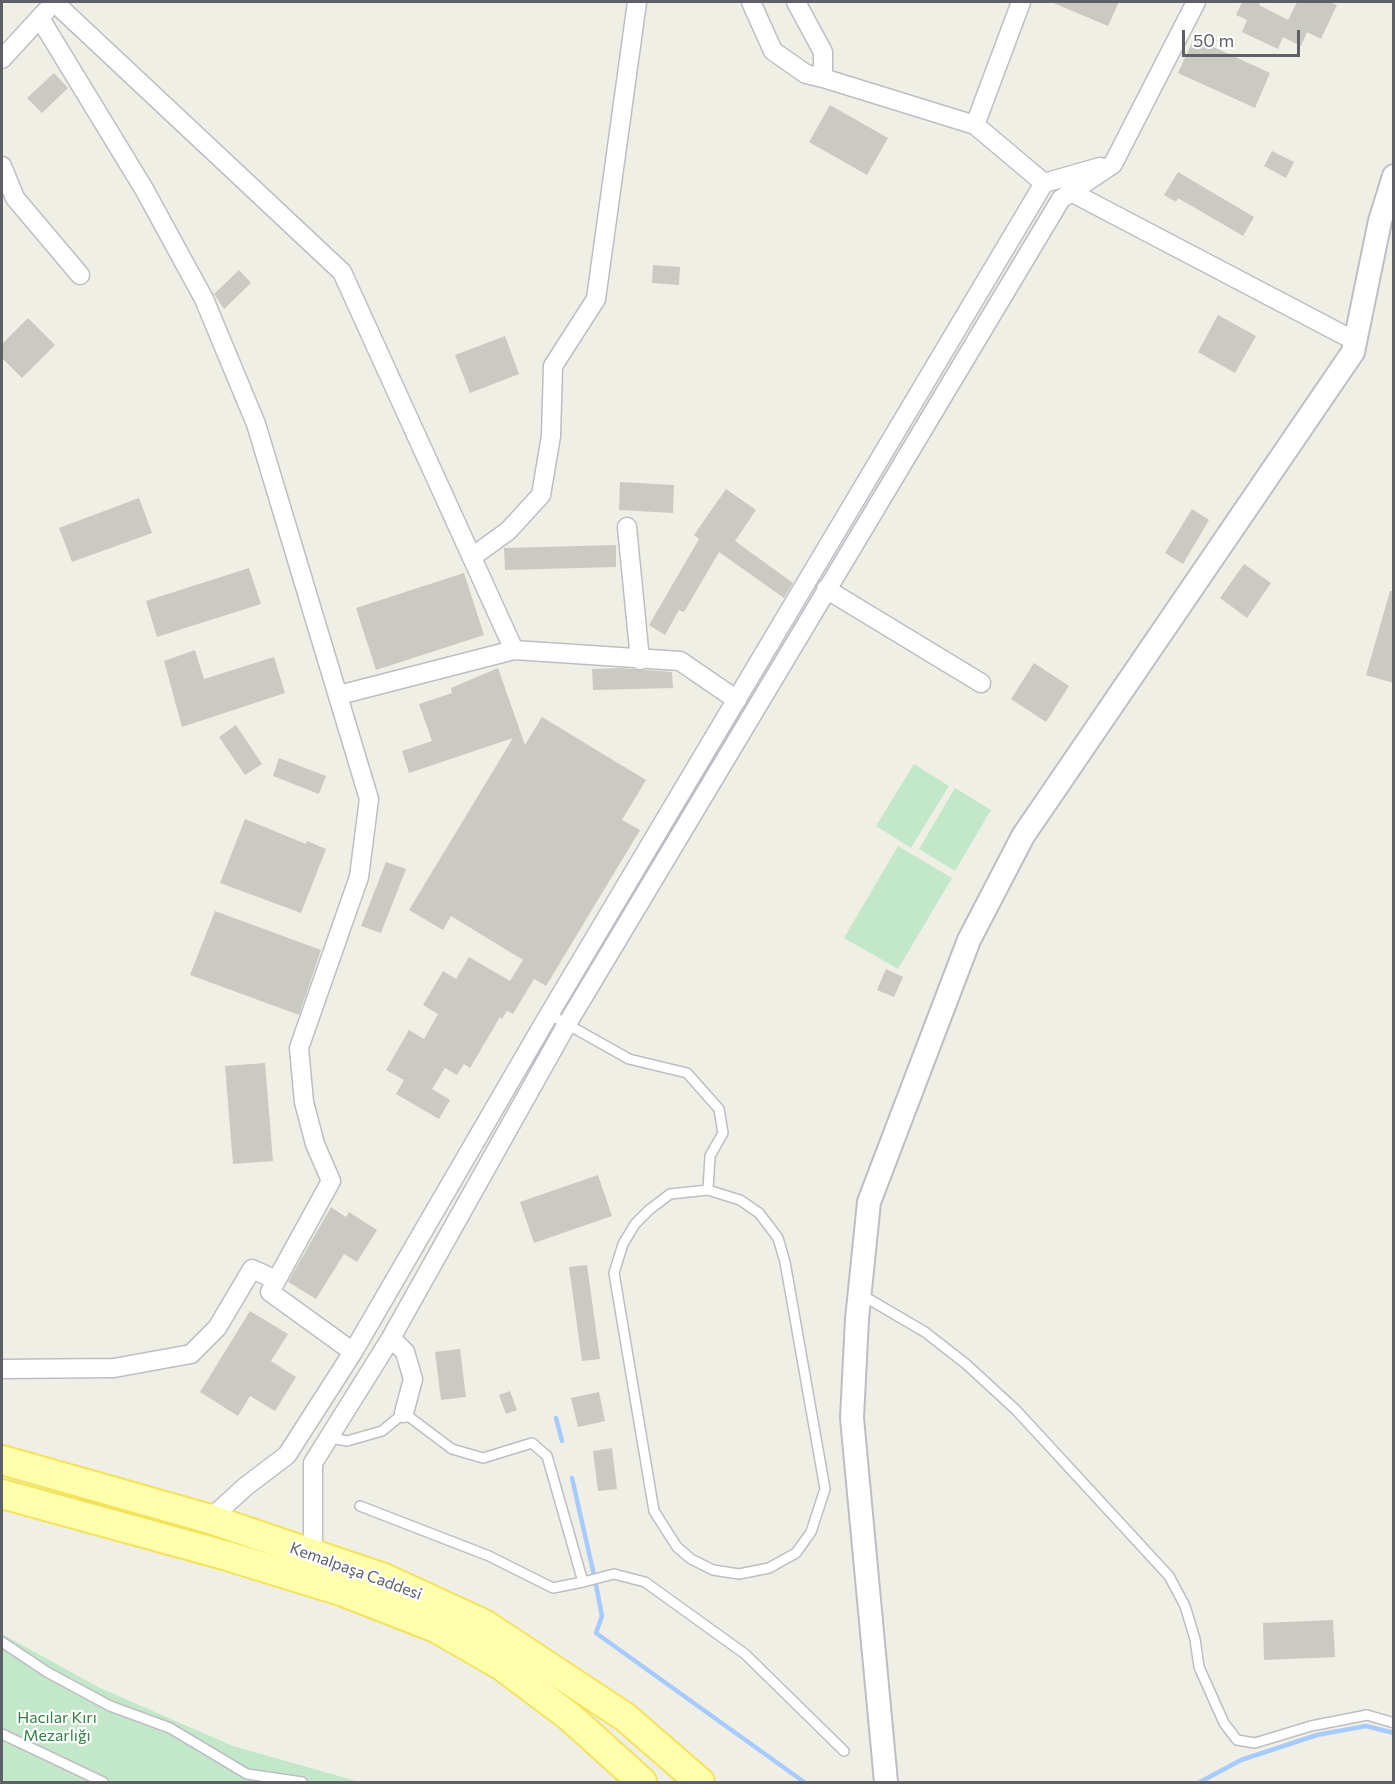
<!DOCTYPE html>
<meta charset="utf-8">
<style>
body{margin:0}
#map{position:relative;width:1395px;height:1784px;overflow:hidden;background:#f0efe6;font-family:Commissioner,sans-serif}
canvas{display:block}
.frame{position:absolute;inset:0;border:3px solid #5d6067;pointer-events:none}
.scale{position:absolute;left:1182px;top:30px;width:118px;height:27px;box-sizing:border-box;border:3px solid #5d6067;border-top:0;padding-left:8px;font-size:18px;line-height:21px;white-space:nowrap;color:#5d6067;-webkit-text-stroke:4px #fff;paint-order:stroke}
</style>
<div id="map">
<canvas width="1395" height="1784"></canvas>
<div class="frame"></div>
<div class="scale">50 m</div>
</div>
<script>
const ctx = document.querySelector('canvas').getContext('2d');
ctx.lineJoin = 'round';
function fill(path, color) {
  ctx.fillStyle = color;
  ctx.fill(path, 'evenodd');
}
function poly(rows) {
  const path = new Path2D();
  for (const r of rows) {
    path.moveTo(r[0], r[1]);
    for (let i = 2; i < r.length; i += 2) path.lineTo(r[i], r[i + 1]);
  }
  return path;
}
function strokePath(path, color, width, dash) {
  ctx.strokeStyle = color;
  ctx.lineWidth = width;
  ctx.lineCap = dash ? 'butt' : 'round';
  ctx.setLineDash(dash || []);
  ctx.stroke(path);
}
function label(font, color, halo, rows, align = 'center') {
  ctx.font = font + ' Commissioner,sans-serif';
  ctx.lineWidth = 4.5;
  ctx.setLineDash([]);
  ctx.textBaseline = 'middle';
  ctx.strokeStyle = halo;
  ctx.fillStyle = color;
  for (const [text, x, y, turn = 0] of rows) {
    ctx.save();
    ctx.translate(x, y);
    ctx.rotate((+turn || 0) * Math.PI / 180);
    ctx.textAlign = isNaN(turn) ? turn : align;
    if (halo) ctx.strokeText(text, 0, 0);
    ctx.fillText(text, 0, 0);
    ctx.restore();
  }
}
const green = poly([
 [914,764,949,786,911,848,876,826],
 [955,788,991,810,955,871,919,849],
 [898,846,952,878,898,969,844,938],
 [2,1634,100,1688,233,1746,360,1782,2,1782]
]);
const stream = poly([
 [556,1418,562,1441],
 [572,1478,594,1575],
 [596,1585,602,1616,596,1633,804,1782],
 [1200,1782,1241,1760,1317,1735,1366,1726,1394,1733]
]);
const building = poly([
 [1051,2,1119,2,1108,26],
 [1242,2,1260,2,1259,5,1288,20,1297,2,1329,2,1337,5,1321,39,1307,32,1301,46,1283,37,1278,49,1242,32,1247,20,1236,15],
 [1194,38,1270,73,1255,108,1178,73],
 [54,73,68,88,42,113,27,98],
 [830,105,888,138,867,175,809,142],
 [1272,151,1294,162,1286,178,1264,166],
 [1178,172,1254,217,1243,236,1178,198,1176,202,1164,195],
 [653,265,680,267,679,285,652,283],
 [239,270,251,283,224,309,214,294],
 [1218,315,1256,336,1235,373,1198,352],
 [28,318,55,345,22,378,2,358,2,344],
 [505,336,519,374,470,393,455,355],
 [620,482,674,485,673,513,619,510],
 [726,489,756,510,735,541,793,583,784,598,719,552,684,612,679,610,665,635,649,625,699,539,694,535],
 [139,498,152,533,72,562,59,528],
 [1192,509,1209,520,1183,564,1165,553],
 [616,545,616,567,505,570,504,548],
 [1244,564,1271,583,1247,618,1220,598],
 [249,568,261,604,157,637,146,601],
 [464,573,484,635,376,670,356,608],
 [1390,591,1394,591,1394,683,1366,675],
 [195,650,204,679,274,657,285,693,182,727,164,661],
 [1034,663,1069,686,1046,722,1011,699],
 [498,668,525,745,542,717,646,780,622,820,640,830,546,986,534,979,513,1014,507,1011,502,1019,500,1017,470,1068,464,1064,457,1075,445,1068,432,1089,450,1100,439,1119,396,1094,404,1080,386,1070,409,1030,424,1039,438,1014,423,1005,443,971,456,979,469,957,510,981,523,960,451,916,443,930,409,910,513,738,409,773,402,751,432,741,419,704,452,693,451,688],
 [621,668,672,672,673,688,593,690,592,669],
 [236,725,262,764,245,775,219,737],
 [279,758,326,776,319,794,273,776],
 [245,819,306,844,307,841,326,849,301,913,220,883],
 [386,862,406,869,381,933,361,926],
 [215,911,321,950,299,1015,190,975],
 [886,969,903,977,894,997,877,990],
 [265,1063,273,1161,233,1164,225,1066],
 [598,1175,612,1216,534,1243,520,1202],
 [331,1207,346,1217,349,1212,377,1230,357,1262,344,1254,316,1299,288,1282],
 [587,1265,600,1359,582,1361,569,1267],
 [250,1311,288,1334,271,1361,296,1377,275,1411,250,1396,238,1416,200,1392],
 [460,1349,466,1397,441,1400,435,1352],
 [510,1391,517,1410,506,1414,499,1395],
 [599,1392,605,1421,578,1427,571,1398],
 [612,1448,617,1489,598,1491,593,1451],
 [1333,1620,1335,1657,1264,1660,1263,1623]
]);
const service = poly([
 [549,1014,629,1059,687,1073,719,1109,723,1133,710,1156,708,1190],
 [708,1190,740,1200,759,1213,778,1238,785,1262,825,1489,811,1532,796,1553,769,1568,739,1574,713,1570,691,1559,677,1547,654,1511,614,1273,623,1244,635,1224,649,1210,670,1194,708,1190],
 [860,1294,925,1332,966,1364,1016,1410,1169,1576,1185,1606,1195,1639,1199,1667,1224,1723,1237,1740,1255,1743,1311,1726,1367,1715,1394,1723],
 [331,1438,347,1441,382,1431,404,1413,452,1449,483,1458,532,1443,547,1456,583,1582,553,1588,489,1556,360,1506],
 [583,1582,614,1574,645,1582,745,1654,844,1751],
 [2,1642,47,1672,110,1706,170,1728,247,1774,302,1782],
 [2,1734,103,1782]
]);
const minor = poly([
 [54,2,342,272,514,650,680,661,737,700],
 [751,2,773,51,806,74,823,78],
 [796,2,823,52,823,78,975,125,1044,183],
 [41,20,144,189,204,299,256,424,369,799,359,877,299,1048,304,1102,315,1144,331,1181,270,1292,353,1352],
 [2,59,46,11],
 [975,125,1021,2],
 [2,166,15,198,80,275],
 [1071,192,1355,341],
 [627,527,640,660],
 [472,557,508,531,541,495,551,436,553,366,596,299,637,2],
 [826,589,981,683],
 [339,695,514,650],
 [391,1338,405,1352,413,1379,404,1413],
 [2,1369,114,1368,191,1354,217,1328,252,1269,276,1280],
 [210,1519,245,1487,287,1455,353,1352,544,1023,1044,183,1100,167],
 [313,1555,313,1463,391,1338,567,1024,1061,199,1113,164,1196,2]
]);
const tertiary = poly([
 [886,1782,852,1418,857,1319,869,1202,969,940,1023,836,1353,352,1380,221,1394,176]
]);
const primary = poly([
 [2,1460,210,1519,384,1578,484,1624,625,1717,700,1782],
 [2,1494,224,1555,341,1591,436,1628,502,1666,570,1717,642,1782]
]);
const streetNames = [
 ["Kemalpaşa Caddesi",356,1571,20]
];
const parkNames = [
 ["Hacılar Kırı",57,1718],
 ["Mezarlığı",57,1736]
];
fill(green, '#c2e8c9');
strokePath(stream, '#a7caff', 4.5);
fill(building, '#cbcac2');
strokePath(service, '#bdbec5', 12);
strokePath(minor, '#bdbec5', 21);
strokePath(tertiary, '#bdbec5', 26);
strokePath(primary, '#f4e25b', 32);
strokePath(service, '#fff', 9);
strokePath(minor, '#fff', 18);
strokePath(tertiary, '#fff', 22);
strokePath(primary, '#ffffac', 28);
label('16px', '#5d6067', '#fff', streetNames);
label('16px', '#328142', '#fff', parkNames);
</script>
